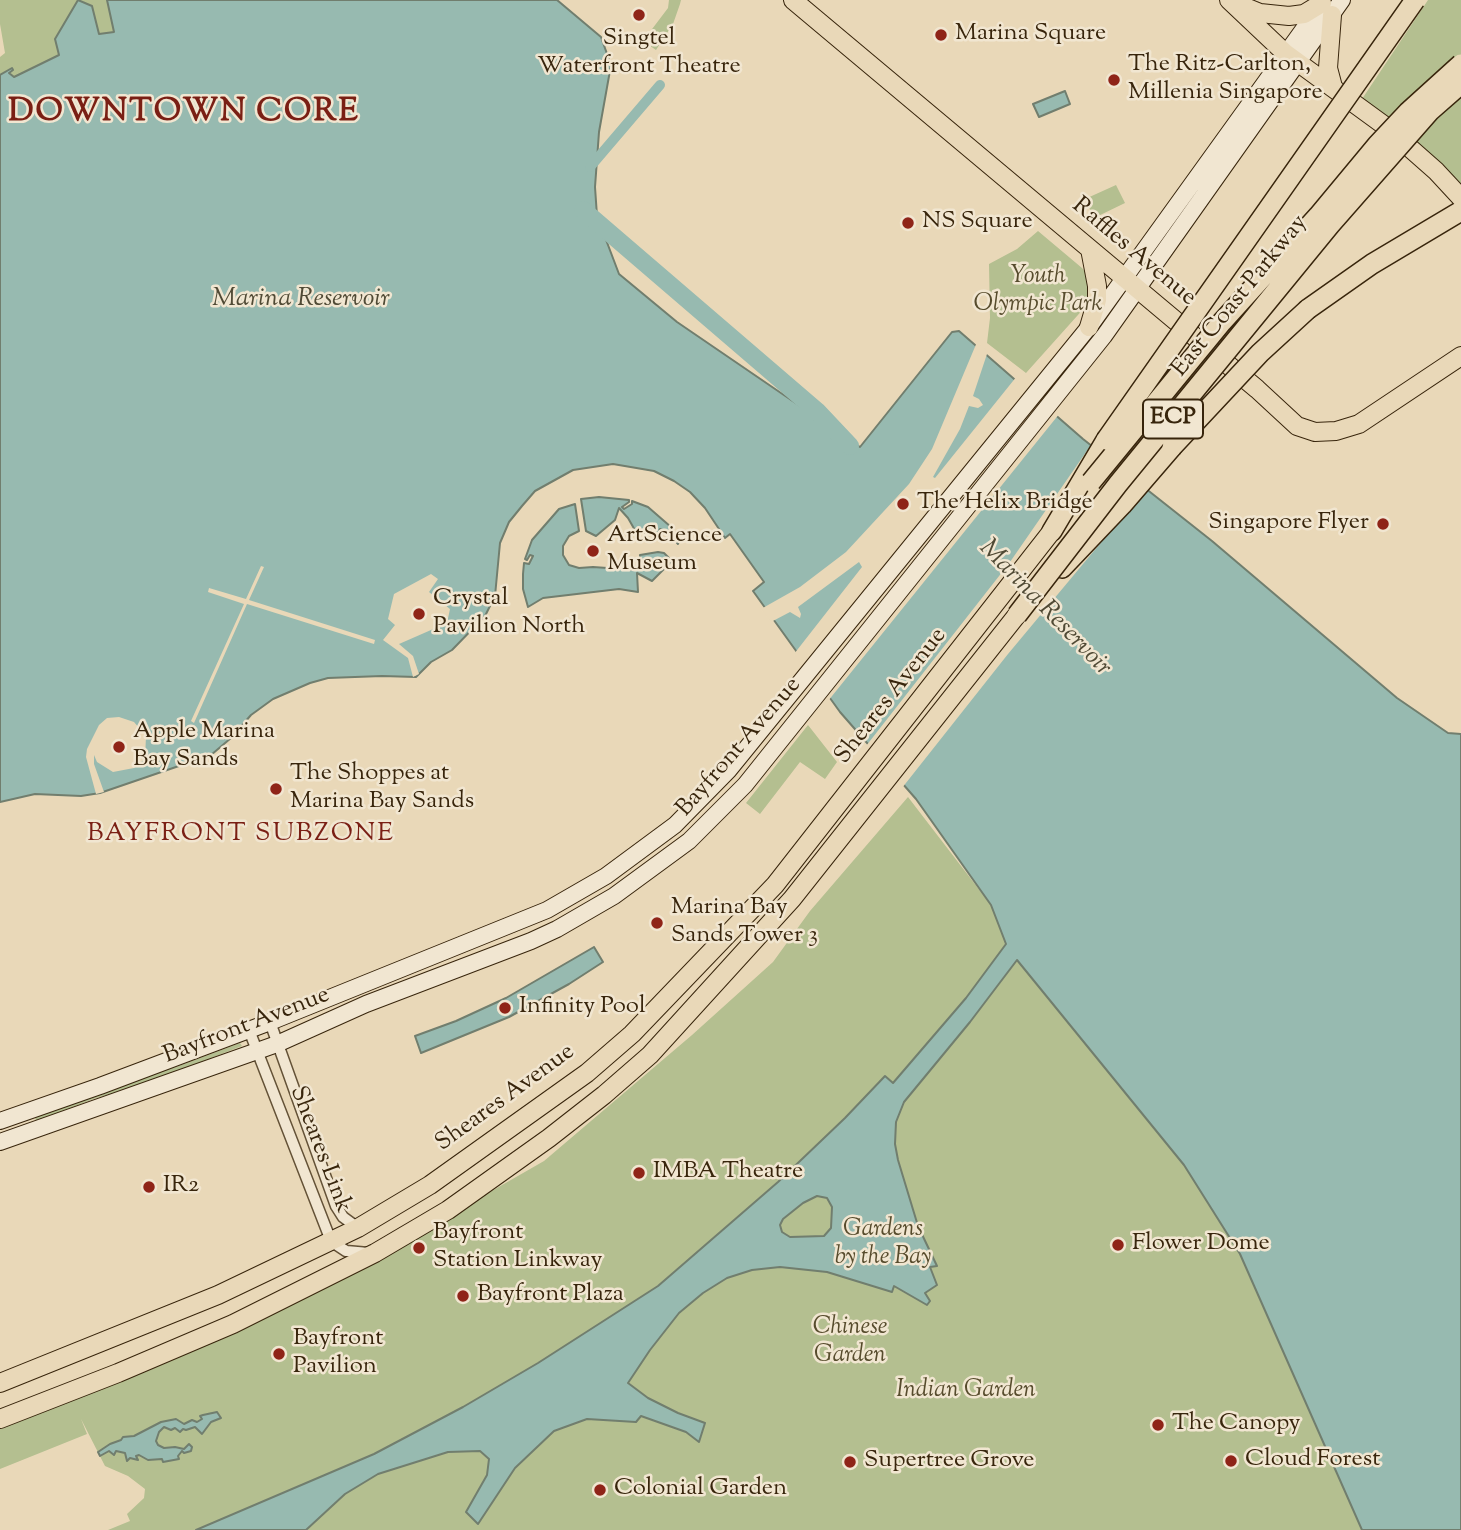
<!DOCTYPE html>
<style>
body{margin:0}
canvas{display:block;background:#e9d8b8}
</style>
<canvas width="1461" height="1530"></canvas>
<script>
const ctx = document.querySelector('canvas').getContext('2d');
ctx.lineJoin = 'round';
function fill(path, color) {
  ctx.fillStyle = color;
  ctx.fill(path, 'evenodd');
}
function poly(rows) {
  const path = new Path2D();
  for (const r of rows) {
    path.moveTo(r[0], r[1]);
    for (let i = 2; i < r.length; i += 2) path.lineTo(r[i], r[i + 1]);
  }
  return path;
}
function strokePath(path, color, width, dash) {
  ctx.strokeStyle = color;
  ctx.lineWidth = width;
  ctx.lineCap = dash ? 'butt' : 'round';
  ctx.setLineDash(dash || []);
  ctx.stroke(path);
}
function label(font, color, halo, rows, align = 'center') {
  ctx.font = font + ' "Sorts Mill Goudy",serif';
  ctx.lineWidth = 5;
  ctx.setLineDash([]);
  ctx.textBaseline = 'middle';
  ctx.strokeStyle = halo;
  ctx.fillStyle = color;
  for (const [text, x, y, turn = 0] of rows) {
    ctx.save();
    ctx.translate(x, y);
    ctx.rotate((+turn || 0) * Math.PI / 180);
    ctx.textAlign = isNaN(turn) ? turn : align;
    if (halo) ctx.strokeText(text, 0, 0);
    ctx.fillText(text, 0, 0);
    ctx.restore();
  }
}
const green = poly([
 [0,0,107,0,114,32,98,34,92,6,59,55,13,78,9,73,12,68,0,75,0,57,5,53,0,24],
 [669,0,681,0,680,4,673,24,656,50,643,41,668,8],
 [1428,0,1461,0,1461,191,1358,105],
 [1116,185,1125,203,1094,218,1085,199],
 [1038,231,1082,268,1088,275,1091,292,1086,306,1026,373,987,343,990,318,989,264,1017,249],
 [808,725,837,762,825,779,800,762,760,814,746,803],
 [908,797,991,905,1006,944,1184,1165,1240,1254,1362,1530,108,1530,130,1521,127,1514,144,1498,145,1489,128,1476,105,1466,81,1419,87,1434,0,1469,0,1422,333,1282,544,1161,692,1035,773,962,810,911],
 [240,1043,242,1046,139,1086,96,1098,36,1121,35,1117,135,1078,176,1067]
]);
const water = poly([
 [78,0,92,6,99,34,114,32,107,0,557,0,601,37,611,65,599,132,595,187,597,216,619,274,677,322,860,447,952,332,959,331,1083,439,1212,541,1397,698,1448,733,1461,734,1461,1530,1362,1530,1240,1254,1184,1165,1017,960,970,1022,904,1102,896,1122,895,1144,898,1160,918,1226,937,1266,930,1267,937,1285,925,1293,930,1301,927,1305,894,1286,892,1292,827,1272,780,1267,752,1270,727,1278,703,1293,679,1313,650,1350,628,1383,648,1398,678,1413,705,1423,699,1442,686,1432,641,1416,636,1422,587,1419,554,1431,515,1468,478,1524,466,1512,487,1475,489,1459,480,1451,448,1452,378,1474,345,1494,306,1530,196,1530,374,1454,463,1407,538,1363,658,1286,778,1182,845,1118,885,1076,893,1083,966,998,1006,944,991,905,916,799,840,712,753,591,764,582,730,534,725,538,705,508,690,492,674,481,654,471,613,464,573,470,535,491,522,506,509,522,500,543,495,596,485,616,452,650,431,662,416,677,382,676,328,678,310,683,273,699,251,715,231,738,211,755,100,793,81,796,35,794,0,802,0,75,12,68,13,70,9,73,14,77,59,55,55,39,78,0],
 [817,1196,827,1198,832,1207,831,1228,824,1236,790,1237,782,1232,780,1225,783,1219,803,1203,817,1196],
 [1065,91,1070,104,1039,117,1033,104,1065,91],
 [599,497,629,500,629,502,622,507,624,509,632,504,632,501,648,507,671,527,680,539,678,544,668,533,660,529,658,533,636,532,628,518,619,508,615,520,596,536,586,531,581,499,599,497],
 [575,504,579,531,569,536,563,546,563,555,569,565,579,568,593,567,636,570,640,569,640,555,658,552,664,553,672,561,652,581,637,573,638,592,619,589,543,598,528,607,523,589,523,574,524,563,529,564,533,556,530,555,527,560,525,559,532,540,559,509,575,504],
 [594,947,603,962,569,984,509,1017,421,1053,415,1036,456,1021,506,998,594,947],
 [217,1412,221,1418,211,1422,202,1434,195,1427,186,1430,183,1429,180,1432,175,1428,171,1430,164,1427,159,1432,156,1441,158,1445,164,1448,175,1447,184,1449,189,1444,192,1447,191,1451,184,1453,182,1451,178,1456,179,1459,163,1462,162,1459,148,1460,139,1455,136,1456,138,1460,130,1458,127,1461,125,1453,116,1451,114,1455,109,1451,100,1456,98,1452,110,1444,121,1440,123,1437,134,1436,161,1422,176,1419,184,1424,192,1420,197,1422,202,1419,200,1416,203,1415,217,1412]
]);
const pier = poly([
 [977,342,988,351,973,396,979,399,983,405,978,408,969,406,960,429,933,477,935,478,1017,376,1060,413,828,701,794,654,862,567,859,562,798,607,801,614,800,618,790,612,771,622,761,609,800,587,846,552,909,484,932,449],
 [1093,442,1148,486,1008,654,902,788,866,746,1010,562],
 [261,566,264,567,249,600,375,640,374,644,247,604,194,723,191,721,244,604,208,592,209,588,246,599],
 [431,574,438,579,429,592,450,609,447,623,399,644,413,656,419,674,413,677,408,658,383,640,395,625,388,619,394,594],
 [119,717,134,722,146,736,145,759,134,768,113,772,97,762,94,755,94,764,104,792,96,794,86,757,87,749,99,725,107,718]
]);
const canal = poly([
 [590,167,660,85]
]);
const river = poly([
 [583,210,817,411,850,446]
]);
const street = poly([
 [270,1022,336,1206,343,1217,358,1228],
 [249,1030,331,1241,346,1251,369,1253]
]);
const secondary = poly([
 [0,1121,100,1086,270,1022,547,910,606,876,675,825,728,771,1089,327,1321,5],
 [0,1142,277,1044,366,1004,531,941,557,929,614,896,689,841,745,785,1104,336,1342,0]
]);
const primary = poly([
 [793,0,1257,389,1297,426,1315,432,1336,431,1359,424,1461,356],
 [1229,0,1285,53,1385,126,1436,171,1461,198],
 [1240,5,1260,13,1289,16,1304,14,1322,3],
 [1332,15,1328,68,1333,87],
 [1089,327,1097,300,1097,286,1090,249],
 [0,1383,218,1295,358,1228,430,1185,587,1073,632,1034,775,885,1052,531],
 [0,1419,118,1373,233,1324,375,1253,448,1210,549,1138,604,1095,650,1055,792,899,1017,615]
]);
const highway = poly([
 [1308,309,1372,264,1461,211],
 [1052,531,1106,440],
 [1062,568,1122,505,1172,447]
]);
const highwayBridge = poly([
 [1106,440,1415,0],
 [1172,447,1260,353,1308,309],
 [1091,482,1222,322,1318,216,1377,145,1408,112,1461,64],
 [1017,615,1118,484,1330,225,1430,111,1461,84]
]);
const markers = [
 [639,15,7,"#8f2418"],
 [941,35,7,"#8f2418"],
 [1114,80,7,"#8f2418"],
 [908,223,7,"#8f2418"],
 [903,504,7,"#8f2418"],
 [1383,524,7,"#8f2418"],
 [593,551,7,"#8f2418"],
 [419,614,7,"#8f2418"],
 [119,747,7,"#8f2418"],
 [276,789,7,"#8f2418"],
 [657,923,7,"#8f2418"],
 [505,1008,7,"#8f2418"],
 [639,1173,7,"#8f2418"],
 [149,1187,7,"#8f2418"],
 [1118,1245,7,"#8f2418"],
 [419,1248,7,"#8f2418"],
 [463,1296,7,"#8f2418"],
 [279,1354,7,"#8f2418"],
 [1158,1425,7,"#8f2418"],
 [1231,1461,7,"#8f2418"],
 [850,1462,7,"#8f2418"],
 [600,1490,7,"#8f2418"]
];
const shields = [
 [1173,419,60]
];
const shieldNames = [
 ["ECP",1173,419]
];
const poiNames = [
 ["Marina Square",955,35],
 ["Singtel",639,40,"center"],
 ["Waterfront Theatre",639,68,"center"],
 ["The Ritz-Carlton,",1128,66],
 ["Millenia Singapore",1128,94],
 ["NS Square",922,223],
 ["The Helix Bridge",917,504],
 ["Singapore Flyer",1369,524,"right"],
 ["ArtScience",607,537],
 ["Museum",607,565],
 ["Crystal",433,600],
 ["Pavilion North",433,628],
 ["Apple Marina",133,733],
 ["Bay Sands",133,761],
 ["The Shoppes at",290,775],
 ["Marina Bay Sands",290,803],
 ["Marina Bay",671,909],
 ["Sands Tower 3",671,937],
 ["Infinity Pool",519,1008],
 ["IMBA Theatre",653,1173],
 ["IR2",163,1187],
 ["Bayfront",433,1234],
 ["Station Linkway",433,1262],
 ["Flower Dome",1132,1245],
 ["Bayfront Plaza",477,1296],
 ["Bayfront",293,1340],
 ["Pavilion",293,1368],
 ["The Canopy",1172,1425],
 ["Cloud Forest",1245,1461],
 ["Supertree Grove",864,1462],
 ["Colonial Garden",614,1490]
];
const streetNames = [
 ["Raffles Avenue",1133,253,40],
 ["East Coast Parkway",1241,297,-51],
 ["Sheares Avenue",892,697,-52],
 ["Bayfront Avenue",740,748,-49],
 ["Bayfront Avenue",247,1027,-21],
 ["Sheares Avenue",506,1099,-36],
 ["Sheares Link",319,1150,69]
];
const parkNames = [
 ["Youth",1038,278],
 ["Olympic Park",1038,306],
 ["Gardens",883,1231],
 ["by the Bay",883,1259],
 ["Chinese",850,1329],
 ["Garden",850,1357],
 ["Indian Garden",966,1392]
];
const waterNames = [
 ["Marina Reservoir",301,301],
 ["Marina Reservoir",1044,609,46]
];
const neighbourhoodNames = [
 ["BAYFRONT SUBZONE",241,836]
];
const districtNames = [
 ["DOWNTOWN CORE",184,115]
];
fill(green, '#b4bf90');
fill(water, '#97bab0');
strokePath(water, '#717e6e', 2);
fill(pier, '#e9d8b8');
strokePath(canal, '#97bab0', 10);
strokePath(river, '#97bab0', 18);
strokePath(street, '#645237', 13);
strokePath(secondary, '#38250c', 18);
strokePath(primary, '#38250c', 20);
strokePath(highway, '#38250c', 22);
strokePath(street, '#f1e6d1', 10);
strokePath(secondary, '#f1e6d1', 16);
strokePath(primary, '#e9d8b8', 18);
strokePath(highway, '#e9d8b8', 19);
strokePath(highwayBridge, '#38250c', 22, []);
strokePath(highwayBridge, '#e9d8b8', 19);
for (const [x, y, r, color] of markers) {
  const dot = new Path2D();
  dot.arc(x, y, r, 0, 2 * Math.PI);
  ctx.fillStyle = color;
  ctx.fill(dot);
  strokePath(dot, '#f1e6d1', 2.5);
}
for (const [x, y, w] of shields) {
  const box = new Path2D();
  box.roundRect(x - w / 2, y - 19.5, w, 39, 5);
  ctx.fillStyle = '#f1e6d1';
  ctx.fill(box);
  strokePath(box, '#38250c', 2);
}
label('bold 23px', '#38250c', null, shieldNames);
label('24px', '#38250c', '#f1e6d1', poiNames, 'left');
label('24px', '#38250c', '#f1e6d1', streetNames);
label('italic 24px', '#574c2d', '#f1e6d1', parkNames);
label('italic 26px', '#504a35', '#f1e6d1', waterNames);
ctx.letterSpacing = '2px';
label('26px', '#7a1f14', '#f1e6d1', neighbourhoodNames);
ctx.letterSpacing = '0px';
ctx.letterSpacing = '2px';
label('bold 32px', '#7a1f14', '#f1e6d1', districtNames);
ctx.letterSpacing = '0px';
</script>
